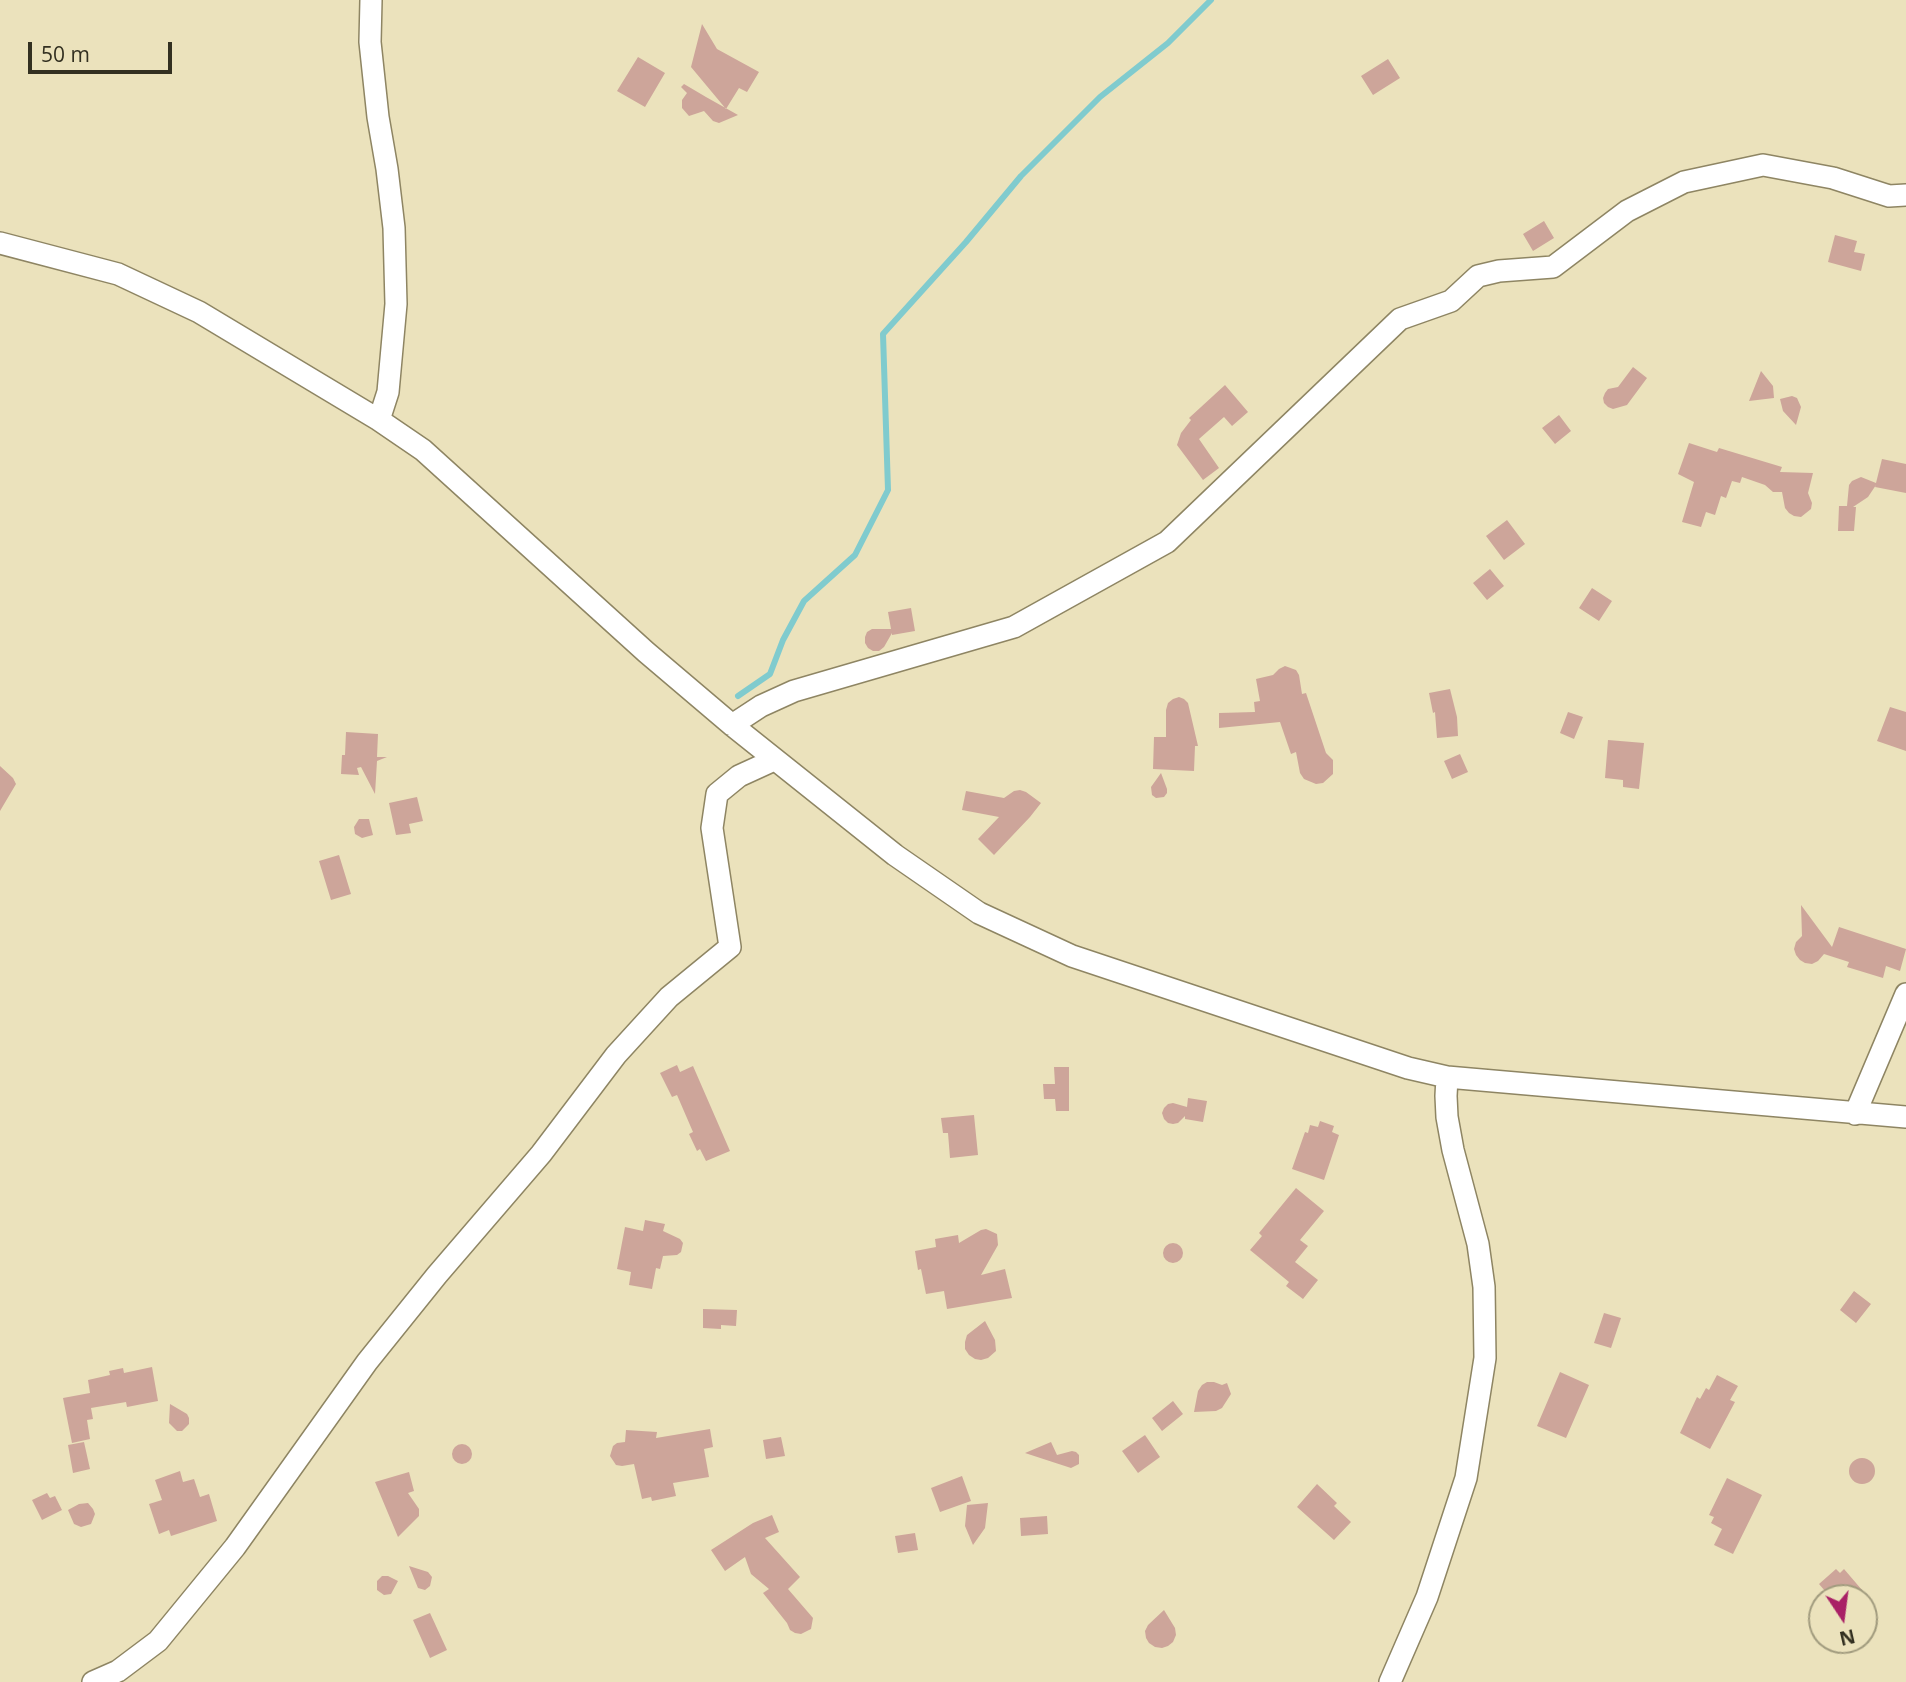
<!DOCTYPE html>
<style>
body{margin:0}
#map{position:relative;width:1906px;height:1682px;overflow:hidden;background:#ebe2bc;font-family:"Open Sans",sans-serif}
canvas{display:block}
.north{position:absolute;left:1808px;top:1584px;width:70px;height:70px;box-sizing:border-box;background:#ebe2bc;border:2px solid #a19b7e;border-radius:50%;rotate:167deg;font-size:19px;font-weight:700;line-height:28px;text-align:center;color:#333021}
.north::after{content:'';display:block;margin:auto;width:24px;height:32px;background:#a92066;clip-path:polygon(50% 0,100% 100%,50% 72%,0 100%)}
.scale{position:absolute;left:28px;top:42px;width:144px;height:32px;box-sizing:border-box;border:4px solid #333021;border-top:0;padding-left:9px;font-size:21px;line-height:24px;white-space:nowrap;color:#333021;-webkit-text-stroke:5px #ebe2bc;paint-order:stroke}
</style>
<div id="map">
<canvas width="1906" height="1682"></canvas>
<div class="north">N</div>
<div class="scale">50 m</div>
</div>
<script>
const ctx = document.querySelector('canvas').getContext('2d');
ctx.lineJoin = 'round';
function poly(rows) {
  const path = new Path2D();
  for (const r of rows) {
    if (r.length === 3) {
      path.moveTo(r[0] + r[2], r[1]);
      path.arc(r[0], r[1], r[2], 0, 2 * Math.PI);
      continue;
    }
    path.moveTo(r[0], r[1]);
    for (let i = 2; i < r.length; i += 2) path.lineTo(r[i], r[i + 1]);
  }
  return path;
}
function strokePath(path, color, width, dash) {
  ctx.strokeStyle = color;
  ctx.lineWidth = width;
  ctx.lineCap = dash ? 'butt' : 'round';
  ctx.setLineDash(dash || []);
  ctx.stroke(path);
}
function fill(path, color) {
  ctx.fillStyle = color;
  ctx.fill(path, 'evenodd');
}
const stream = poly([
 [738,696,770,674,783,640,804,601,855,555,888,490,883,334,966,242,1021,176,1100,97,1168,43,1211,0]
]);
const building = poly([
 [702,24,717,49,759,72,747,92,739,88,726,109,691,67],
 [638,57,665,73,645,107,617,91],
 [1388,59,1400,78,1373,95,1361,76],
 [684,84,706,97,738,115,719,123,713,121,704,111,689,116,682,108,682,100,687,93,681,87],
 [1544,221,1554,238,1533,251,1523,234],
 [1835,235,1857,241,1854,252,1865,254,1861,271,1828,262],
 [1633,367,1647,378,1627,405,1613,409,1608,407,1604,403,1603,398,1605,393,1608,389,1618,387],
 [1761,371,1773,386,1774,398,1749,401],
 [1225,385,1248,412,1232,426,1224,417,1199,439,1219,468,1203,480,1177,445,1181,433,1191,420,1189,418],
 [1792,396,1797,398,1801,407,1796,425,1783,411,1780,399],
 [1559,415,1571,431,1555,444,1542,428],
 [1689,443,1717,452,1719,448,1782,467,1780,472,1813,473,1808,493,1812,503,1811,509,1801,517,1794,516,1789,513,1785,508,1782,492,1773,492,1765,485,1742,477,1740,483,1732,481,1726,498,1721,496,1715,515,1706,512,1701,527,1682,522,1694,482,1678,474],
 [1882,459,1906,464,1906,493,1875,487,1876,485,1868,497,1853,507,1856,507,1854,531,1838,531,1839,506,1847,506,1849,485,1852,481,1861,477,1876,483],
 [1507,520,1525,544,1504,560,1486,536],
 [1490,569,1504,586,1487,600,1473,583],
 [1592,588,1612,601,1599,621,1579,608],
 [911,608,915,631,892,635,892,633,884,647,879,651,873,651,868,648,865,643,865,637,867,632,872,629,891,629,888,612],
 [1285,666,1296,670,1299,675,1302,694,1306,693,1326,753,1333,760,1333,774,1323,783,1316,784,1304,779,1300,773,1296,752,1291,754,1280,722,1219,728,1219,713,1255,712,1254,702,1260,701,1256,679,1273,675,1279,669],
 [1450,689,1457,717,1458,736,1437,738,1435,712,1433,713,1429,693],
 [1179,697,1184,699,1188,703,1198,746,1195,746,1194,771,1153,769,1154,737,1166,737,1166,710,1168,703,1173,699],
 [1890,707,1906,712,1906,751,1877,741],
 [1568,712,1583,717,1574,739,1560,733],
 [346,732,378,734,377,757,387,757,377,761,375,794,361,767,357,768,359,775,341,774,342,755,345,755],
 [1608,740,1644,743,1639,789,1623,787,1623,780,1605,778],
 [1460,754,1468,772,1452,779,1444,761],
 [0,766,13,778,16,784,0,811],
 [1161,773,1167,789,1167,793,1164,797,1156,798,1152,795,1151,787],
 [1020,790,1026,792,1041,803,1030,817,994,855,978,839,999,817,962,810,966,791,1004,798,1014,791],
 [417,797,423,821,409,824,411,833,396,835,389,803],
 [359,819,369,819,373,835,362,838,355,834,354,827],
 [339,855,351,894,331,900,319,861],
 [1801,905,1832,947,1839,927,1906,949,1900,971,1886,966,1883,978,1847,967,1849,962,1824,954,1818,961,1812,964,1805,963,1800,960,1796,955,1794,949,1796,942,1802,936],
 [677,1065,680,1072,693,1066,730,1151,706,1161,700,1149,697,1151,689,1134,693,1132,677,1095,672,1097,660,1073],
 [1054,1067,1069,1067,1069,1111,1056,1111,1055,1099,1044,1099,1043,1084,1055,1084],
 [1188,1098,1207,1101,1203,1122,1185,1119,1185,1116,1178,1123,1173,1124,1168,1123,1164,1119,1162,1113,1164,1108,1168,1104,1173,1103,1187,1107],
 [974,1115,978,1155,950,1158,948,1133,943,1133,941,1118],
 [1320,1121,1334,1126,1332,1132,1339,1135,1324,1180,1292,1169,1305,1132,1308,1133,1310,1125,1318,1127],
 [1296,1188,1324,1211,1300,1240,1308,1246,1295,1262,1318,1280,1303,1299,1286,1286,1289,1282,1250,1250,1262,1236,1259,1233],
 [645,1220,665,1224,663,1231,680,1239,683,1243,681,1252,677,1255,663,1256,660,1269,656,1268,652,1289,629,1285,631,1272,617,1269,625,1227,643,1231],
 [986,1229,997,1234,998,1245,981,1275,1005,1269,1012,1298,947,1309,944,1291,926,1294,921,1269,918,1270,915,1251,936,1247,935,1239,958,1235,959,1243,981,1230],
 [1173,1253,10],
 [1854,1291,1871,1304,1856,1323,1840,1310],
 [703,1309,737,1310,736,1326,721,1325,721,1329,703,1328],
 [1604,1313,1621,1318,1611,1348,1594,1343],
 [985,1321,995,1340,996,1351,988,1358,981,1360,975,1359,969,1355,965,1349,965,1342,967,1335],
 [152,1367,158,1401,127,1407,126,1402,91,1408,93,1419,87,1420,90,1439,72,1443,63,1398,90,1393,88,1380,110,1375,109,1371,123,1368,124,1373],
 [1560,1372,1589,1385,1566,1438,1537,1426],
 [1717,1375,1738,1386,1730,1400,1735,1402,1710,1449,1680,1433,1697,1397,1700,1399,1706,1388,1709,1390],
 [1207,1382,1214,1382,1222,1385,1227,1383,1231,1394,1222,1408,1216,1411,1194,1412,1198,1391,1202,1385],
 [1173,1401,1183,1414,1162,1431,1152,1418],
 [170,1404,187,1414,189,1418,189,1424,182,1431,177,1431,169,1423],
 [710,1429,713,1447,704,1449,709,1477,673,1483,676,1496,652,1501,651,1497,642,1499,634,1464,622,1466,616,1465,610,1456,613,1446,617,1443,625,1442,626,1430,657,1432,656,1438],
 [1145,1435,1160,1457,1138,1473,1122,1451],
 [781,1437,785,1456,766,1459,763,1440],
 [84,1442,90,1469,73,1473,68,1445],
 [1051,1442,1057,1455,1072,1451,1076,1452,1079,1455,1079,1464,1071,1468,1025,1453],
 [462,1454,10],
 [1862,1471,13],
 [180,1471,183,1482,194,1479,200,1497,209,1494,217,1521,171,1536,169,1530,159,1534,149,1504,162,1500,155,1480],
 [409,1472,414,1491,408,1493,419,1509,419,1516,398,1537,375,1482],
 [962,1476,971,1501,940,1512,931,1488],
 [1727,1478,1762,1495,1733,1554,1714,1545,1722,1529,1711,1523,1714,1517,1709,1515],
 [1317,1484,1337,1503,1334,1506,1351,1522,1334,1540,1297,1507],
 [47,1493,50,1498,55,1496,62,1510,42,1520,32,1500],
 [88,1503,93,1509,95,1514,91,1524,81,1527,74,1524,68,1510,79,1504],
 [988,1503,985,1528,973,1545,965,1526,967,1505],
 [772,1515,779,1532,765,1538,800,1577,788,1589,813,1618,811,1629,801,1634,795,1633,790,1630,787,1623,763,1593,769,1589,751,1574,745,1557,725,1571,711,1550,753,1523],
 [1047,1516,1048,1534,1021,1536,1020,1518],
 [915,1533,918,1550,898,1553,895,1536],
 [409,1566,428,1572,432,1577,430,1586,425,1590,418,1588],
 [1836,1569,1840,1573,1844,1569,1862,1590,1852,1598,1831,1598,1819,1584],
 [382,1576,388,1576,398,1581,391,1594,384,1595,377,1590,377,1581],
 [1164,1610,1175,1628,1176,1635,1173,1642,1168,1646,1162,1648,1155,1647,1149,1643,1146,1638,1145,1631,1148,1625],
 [430,1613,447,1650,430,1658,413,1620]
]);
const minor = poly([
 [371,0,370,42,378,117,387,169,394,228,396,304,388,392,379,420],
 [0,243,118,274,199,312,379,420,423,450,646,652,732,725,895,855,979,913,1072,956,1408,1068,1447,1077,1906,1117],
 [732,725,761,706,794,691,1014,627,1167,542,1400,319,1451,301,1478,276,1499,271,1553,267,1627,211,1684,182,1763,165,1833,178,1889,196,1906,195],
 [1855,1114,1906,994],
 [93,1682,118,1671,158,1641,235,1547,367,1362,437,1275,541,1154,616,1055,669,997,730,947,712,828,717,794,739,776,774,760],
 [1390,1682,1427,1597,1466,1478,1485,1358,1484,1287,1478,1244,1453,1150,1447,1117,1446,1096,1447,1077]
]);
strokePath(stream, '#80cbce', 6);
fill(building, '#cda59a');
strokePath(minor, '#8e8563', 24);
strokePath(minor, '#fff', 21);
</script>
